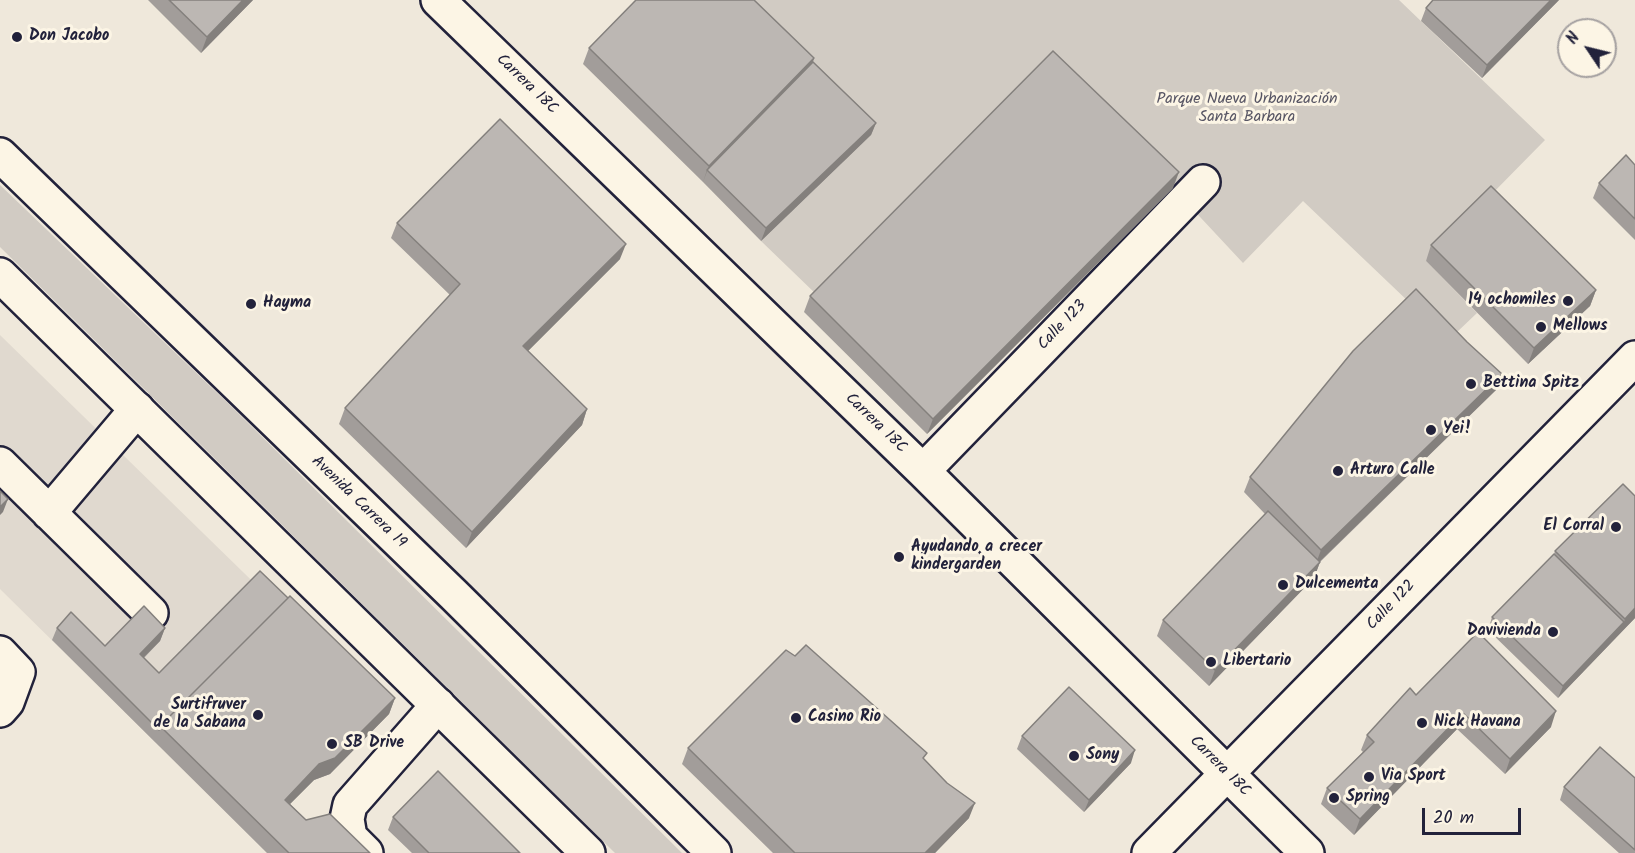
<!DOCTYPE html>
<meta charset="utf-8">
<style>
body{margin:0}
#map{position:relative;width:1635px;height:853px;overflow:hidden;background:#efe8db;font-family:Kalam,sans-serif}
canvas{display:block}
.north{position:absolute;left:1557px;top:18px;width:60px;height:60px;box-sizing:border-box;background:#fcf5e5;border:2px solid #a5a1a1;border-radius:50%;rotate:305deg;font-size:16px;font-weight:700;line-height:24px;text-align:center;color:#22223b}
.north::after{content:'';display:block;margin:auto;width:21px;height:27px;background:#22223b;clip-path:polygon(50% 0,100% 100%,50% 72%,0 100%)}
.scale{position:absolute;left:1422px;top:808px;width:99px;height:27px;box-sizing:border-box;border:3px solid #22223b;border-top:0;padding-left:8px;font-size:18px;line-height:21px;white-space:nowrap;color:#22223b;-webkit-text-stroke:4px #fcf5e5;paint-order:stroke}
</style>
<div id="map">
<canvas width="1635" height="853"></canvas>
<div class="north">N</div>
<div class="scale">20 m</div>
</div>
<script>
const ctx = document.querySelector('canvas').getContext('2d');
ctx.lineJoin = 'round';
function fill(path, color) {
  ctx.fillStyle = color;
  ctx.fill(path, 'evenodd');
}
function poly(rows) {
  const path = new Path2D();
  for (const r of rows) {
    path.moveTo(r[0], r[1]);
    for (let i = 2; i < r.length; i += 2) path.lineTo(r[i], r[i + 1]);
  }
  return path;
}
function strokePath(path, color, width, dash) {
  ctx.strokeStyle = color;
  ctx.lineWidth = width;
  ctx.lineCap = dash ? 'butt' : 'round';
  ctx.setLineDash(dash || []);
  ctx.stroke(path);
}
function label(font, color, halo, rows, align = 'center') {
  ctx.font = font + ' Kalam,sans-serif';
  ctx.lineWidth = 6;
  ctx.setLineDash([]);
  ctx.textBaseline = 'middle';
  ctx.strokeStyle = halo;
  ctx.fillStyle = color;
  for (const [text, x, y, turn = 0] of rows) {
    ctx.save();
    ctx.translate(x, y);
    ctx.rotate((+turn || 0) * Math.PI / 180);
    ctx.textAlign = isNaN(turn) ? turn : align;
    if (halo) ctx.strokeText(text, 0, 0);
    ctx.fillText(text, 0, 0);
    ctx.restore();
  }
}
const built = poly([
 [0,335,284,612,155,742,0,589]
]);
const green = poly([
 [732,0,1399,0,1545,140,1426,261,1477,313,1456,333,1411,304,1303,201,1243,263,1173,188,818,296,761,241,871,135],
 [0,185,232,407,682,853,615,853,0,247]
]);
const minor = poly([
 [438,0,923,471,1307,853],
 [0,464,151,613],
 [923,471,1203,182],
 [49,513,137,409],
 [0,653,18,672,7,702,0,710],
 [366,853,350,837,347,819,350,805,438,705],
 [1149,853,1635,358]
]);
const major = poly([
 [0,155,454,595,714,853],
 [0,275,588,853]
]);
const wall = poly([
 [148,0,253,0,201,53],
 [1433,0,1559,0,1482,78,1421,21,1426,8],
 [589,48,814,58,813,62,876,123,871,135,761,241,703,182,583,64],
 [1635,165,1635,240,1593,198,1599,183],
 [1173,188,927,434,804,312,810,296],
 [397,223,620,259,528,351,587,409,582,425,466,548,339,424,345,408,450,295,391,238],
 [1431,245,1596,290,1590,306,1528,364,1426,261],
 [1467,342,1502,374,1497,389,1320,562,1314,578,1209,686,1157,636,1163,620,1265,514,1244,492,1250,477],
 [1555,551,1635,618,1558,698,1488,630,1492,617,1554,554],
 [288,598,395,698,389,714,330,774,314,780,290,804,306,820,370,853,267,853,52,640,57,628,105,646,165,628,160,641,144,658,159,673],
 [1416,695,1551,727,1505,774,1457,729,1354,835,1321,804,1327,788,1363,752,1361,750,1367,735],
 [1022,736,1131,763,1084,812,1017,749],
 [688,748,924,759,969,818,935,853,773,853,682,764],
 [1635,778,1635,853,1619,853,1560,800,1564,787],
 [393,817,520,853,412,853,388,830]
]);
const shadedWall = poly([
 [243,0,253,0,201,53,207,37],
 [1551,0,1559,0,1482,78,1487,65],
 [814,58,809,74,707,170,703,182,709,166],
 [876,123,871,135,761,241,766,228],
 [1179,172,1173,188,927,434,933,419],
 [626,244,620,259,517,362,523,346],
 [1596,290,1590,306,1528,364,1534,348],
 [1502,374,1497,389,1315,566,1321,550],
 [587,409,582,425,466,548,472,532],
 [8,499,3,512,0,515,0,507],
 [1320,562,1314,578,1209,686,1215,670],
 [1635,608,1635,618,1558,698,1563,686,1624,622,1625,619],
 [165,628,160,641,135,666,140,654],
 [395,698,389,714,330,774,314,780,279,815,285,800,319,764],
 [1556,711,1551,727,1505,774,1510,759],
 [1463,713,1457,729,1354,835,1360,819],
 [1135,750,1131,763,1084,812,1089,800],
 [975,803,969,818,935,853,925,853]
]);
const building = poly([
 [169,0,243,0,207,37,169,0],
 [636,0,754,0,814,58,709,166,589,48,636,0],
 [1433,0,1551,0,1487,65,1426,8,1433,0],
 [1053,51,1179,172,933,419,810,296,1053,51],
 [813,62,876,123,766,228,707,170,813,62],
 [500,119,626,244,523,346,587,409,472,532,345,408,460,284,397,223,500,119],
 [1626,155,1635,165,1635,219,1599,183,1626,155],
 [1491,186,1596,290,1534,348,1431,245,1491,186],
 [1416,289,1467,342,1502,374,1321,550,1250,477,1353,351,1416,289],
 [1623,484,1635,496,1635,608,1625,619,1555,551,1623,484],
 [0,491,8,499,0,507,0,491],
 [1268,511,1320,562,1215,670,1163,620,1268,511],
 [1554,554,1624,622,1563,686,1492,617,1554,554],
 [260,571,288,598,160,726,159,730,57,628,71,612,105,646,144,606,165,628,140,654,159,673,260,571],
 [290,596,395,698,335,758,319,764,285,800,306,820,330,814,370,853,289,853,160,726,290,596],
 [1478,632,1556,711,1510,759,1463,713,1360,819,1327,788,1374,742,1367,735,1410,688,1416,695,1478,632],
 [806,645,927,753,923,758,947,783,975,803,925,853,795,853,688,748,786,650,795,656,806,645],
 [1069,687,1135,750,1089,800,1022,736,1069,687],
 [1600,747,1635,778,1635,850,1564,787,1600,747],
 [438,771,520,853,429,853,393,817,438,771]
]);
const markers = [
 [17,37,6,"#22223b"],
 [1568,301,6,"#22223b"],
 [251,304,6,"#22223b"],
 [1541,327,6,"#22223b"],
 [1471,384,6,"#22223b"],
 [1431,430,6,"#22223b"],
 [1338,471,6,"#22223b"],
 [1616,527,6,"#22223b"],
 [899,557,6,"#22223b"],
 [1283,585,6,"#22223b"],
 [1553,632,6,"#22223b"],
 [1211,662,6,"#22223b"],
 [258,715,6,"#22223b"],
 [796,718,6,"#22223b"],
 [1422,723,6,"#22223b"],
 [332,744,6,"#22223b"],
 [1074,756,6,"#22223b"],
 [1369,777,6,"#22223b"],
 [1334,798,6,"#22223b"]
];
const poiNames = [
 ["Don Jacobo",29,37],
 ["14 ochomiles",1556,301,"right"],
 ["Hayma",263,304],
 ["Mellows",1553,327],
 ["Bettina Spitz",1483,384],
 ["Yei!",1443,430],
 ["Arturo Calle",1350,471],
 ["El Corral",1604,527,"right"],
 ["Ayudando a crecer",911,548],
 ["kindergarden",911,566],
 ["Dulcementa",1295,585],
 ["Davivienda",1541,632,"right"],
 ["Libertario",1223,662],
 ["Surtifruver",246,706,"right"],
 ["de la Sabana",246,724,"right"],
 ["Casino Rio",808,718],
 ["Nick Havana",1434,723],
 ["SB Drive",344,744],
 ["Sony",1086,756],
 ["Via Sport",1381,777],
 ["Spring",1346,798]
];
const streetNames = [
 ["Carrera 18C",526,85,44],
 ["Calle 123",1063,326,-46],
 ["Carrera 18C",875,424,44],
 ["Avenida Carrera 19",358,503,44],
 ["Calle 122",1392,606,-46],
 ["Carrera 18C",1219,767,45]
];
const parkNames = [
 ["Parque Nueva Urbanización",1247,100],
 ["Santa Barbara",1247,118]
];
fill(built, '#e0d9cf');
fill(green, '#d1cbc3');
strokePath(minor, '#22223b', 38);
strokePath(major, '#22223b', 38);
strokePath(minor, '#fcf5e5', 33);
strokePath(major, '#fcf5e5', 33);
fill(wall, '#a29d9a');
fill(shadedWall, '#84807d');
fill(building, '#bcb7b3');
strokePath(building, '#84807d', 1.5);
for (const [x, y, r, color] of markers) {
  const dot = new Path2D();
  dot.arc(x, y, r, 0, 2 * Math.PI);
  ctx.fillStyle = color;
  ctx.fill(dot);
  strokePath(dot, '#fcf5e5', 2);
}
label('bold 16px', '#22223b', '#fcf5e5', poiNames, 'left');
label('16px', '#22223b', '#fcf5e5', streetNames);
label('16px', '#575564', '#fcf5e5', parkNames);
</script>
